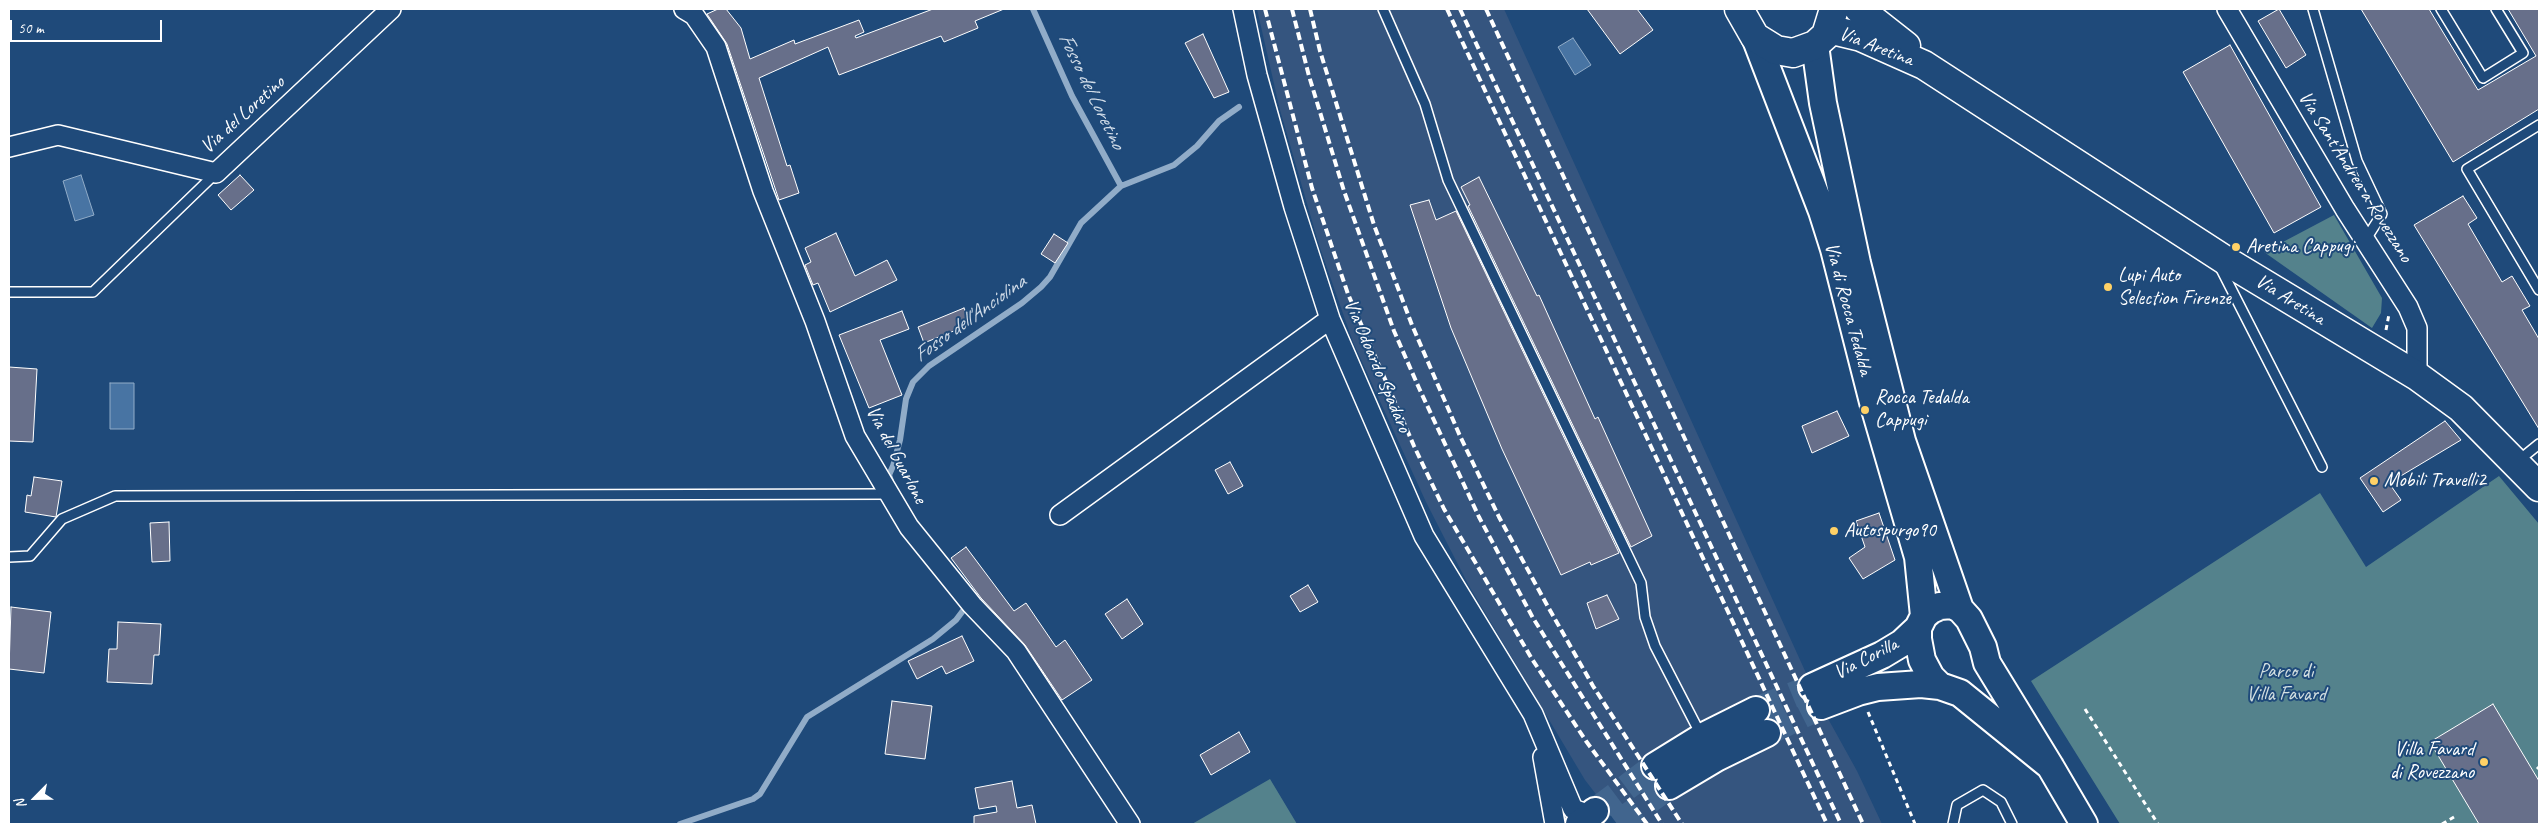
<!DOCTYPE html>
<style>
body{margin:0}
#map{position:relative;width:2548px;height:833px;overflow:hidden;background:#1f4a7a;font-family:Caveat,sans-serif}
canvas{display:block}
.frame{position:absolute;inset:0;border:10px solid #fff;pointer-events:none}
.north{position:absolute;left:10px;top:773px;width:50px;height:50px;-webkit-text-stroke:4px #1f4a7a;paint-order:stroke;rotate:247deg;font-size:14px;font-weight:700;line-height:20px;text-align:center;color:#fff}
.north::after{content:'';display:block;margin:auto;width:18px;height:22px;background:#fff;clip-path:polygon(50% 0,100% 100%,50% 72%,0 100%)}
.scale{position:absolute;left:10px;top:20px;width:152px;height:22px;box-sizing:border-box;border:2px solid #fff;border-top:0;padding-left:6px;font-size:15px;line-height:18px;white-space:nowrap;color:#fff;-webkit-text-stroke:4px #1f4a7a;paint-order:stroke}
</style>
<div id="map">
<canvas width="2548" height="833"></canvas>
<div class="frame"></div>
<div class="north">N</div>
<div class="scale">50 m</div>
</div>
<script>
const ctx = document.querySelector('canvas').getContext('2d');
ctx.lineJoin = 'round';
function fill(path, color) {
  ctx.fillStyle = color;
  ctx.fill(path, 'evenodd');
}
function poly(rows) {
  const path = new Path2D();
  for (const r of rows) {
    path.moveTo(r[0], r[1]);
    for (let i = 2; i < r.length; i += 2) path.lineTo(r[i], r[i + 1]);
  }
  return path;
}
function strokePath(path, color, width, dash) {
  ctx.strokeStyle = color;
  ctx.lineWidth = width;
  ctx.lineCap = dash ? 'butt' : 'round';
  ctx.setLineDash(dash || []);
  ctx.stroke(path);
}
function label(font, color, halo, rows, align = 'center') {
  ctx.font = font + ' Caveat,sans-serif';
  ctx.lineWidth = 4;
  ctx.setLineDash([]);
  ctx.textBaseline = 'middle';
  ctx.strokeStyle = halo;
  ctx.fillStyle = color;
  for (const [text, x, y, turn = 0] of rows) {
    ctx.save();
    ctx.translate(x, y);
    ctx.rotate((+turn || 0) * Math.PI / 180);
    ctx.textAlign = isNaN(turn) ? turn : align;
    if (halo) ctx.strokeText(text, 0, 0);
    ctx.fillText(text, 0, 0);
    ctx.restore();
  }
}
const built = poly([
 [1257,9,1504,9,1821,706,1857,771,1882,824,1619,824,1585,780,1469,586,1426,502,1353,342,1319,245,1280,110]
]);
const green = poly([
 [2334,215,2382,298,2381,313,2372,328,2264,252],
 [2499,476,2539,524,2539,824,2120,824,2031,681,2320,493,2366,567],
 [1270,779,1297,824,1192,824]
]);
const water = poly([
 [1573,38,1591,65,1575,75,1558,47,1573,38],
 [81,175,94,215,75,221,63,181,81,175],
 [110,383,134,383,134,429,110,429,110,383]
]);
const stream = poly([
 [1033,9,1072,96,1121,186],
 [891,481,889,475,893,466,900,440,906,399,913,382,929,366,1022,303,1041,287,1050,277,1081,223,1121,186,1174,165,1197,146,1219,121,1239,107],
 [680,824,753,799,760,794,807,717,933,639,956,620,968,604]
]);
const building = poly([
 [718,9,726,9,741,28,750,59,794,40,795,44,859,20,864,32,855,36,856,38,933,9,1004,9,975,21,978,28,944,42,941,36,839,75,828,47,759,78,787,166,790,165,799,193,779,200,727,44,707,14,718,9],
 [1587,9,1637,9,1653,30,1620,54,1587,9],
 [2279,9,2306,55,2286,68,2258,21,2279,9],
 [2361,9,2429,9,2478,90,2536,56,2508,9,2539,9,2539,109,2453,162,2361,9],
 [1203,34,1229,92,1214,98,1185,43,1203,34],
 [2230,45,2321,207,2274,233,2183,72,2230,45],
 [240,175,254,190,231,210,218,195,240,175],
 [1479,177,1537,296,1539,295,1595,419,1598,417,1652,536,1631,547,1468,206,1470,205,1461,187,1479,177],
 [2463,196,2477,218,2468,224,2502,282,2512,276,2530,306,2522,310,2539,339,2539,429,2414,225,2463,196],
 [1429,200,1436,220,1456,211,1619,553,1591,565,1590,562,1561,575,1502,449,1451,328,1410,205,1429,200],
 [836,233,855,276,887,260,897,280,830,312,818,283,813,285,805,265,811,262,805,248,836,233],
 [1054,234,1068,243,1055,263,1041,254,1054,234],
 [964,308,971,324,924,343,918,327,964,308],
 [902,311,909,329,880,340,902,395,869,408,839,335,902,311],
 [9,367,37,369,33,442,9,441,9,367],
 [1837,411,1849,436,1812,453,1802,426,1837,411],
 [2445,421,2461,440,2389,483,2401,500,2383,512,2360,478,2445,421],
 [1230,462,1243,486,1228,494,1215,470,1230,462],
 [34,477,62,481,56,517,25,512,27,495,31,496,34,477],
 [1879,513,1895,560,1863,579,1849,558,1865,547,1856,521,1879,513],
 [169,522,170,561,152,562,150,523,169,522],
 [966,547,1014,611,1026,603,1056,647,1065,640,1092,680,1062,700,1025,645,981,598,951,558,966,547],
 [1308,585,1318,602,1300,612,1290,596,1308,585],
 [1607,595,1619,619,1596,629,1587,603,1607,595],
 [1127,599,1143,624,1122,639,1105,614,1127,599],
 [11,607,51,612,44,673,9,669,11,607],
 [118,622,161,624,159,655,154,655,152,684,107,682,109,649,117,649,118,622],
 [962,636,974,661,946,674,942,666,917,679,908,661,962,636],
 [892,701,932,706,925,759,885,754,892,701],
 [2493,704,2539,781,2539,824,2479,824,2430,742,2493,704],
 [1239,732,1250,752,1211,775,1200,755,1239,732],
 [1012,781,1017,808,1032,805,1036,824,974,824,974,816,997,812,996,806,979,809,975,788,1012,781]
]);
const secondaryTunnel = poly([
 [1756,710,1812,687],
 [1767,733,1821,706],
 [1595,811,1655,766],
 [1617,824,1669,786]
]);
const path = poly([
 [2386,330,2389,314],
 [2085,709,2158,824],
 [1868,712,1915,824],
 [2537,769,2539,767],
 [2442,824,2454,817]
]);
const lane = poly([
 [1383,9,1425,104,1448,180,1641,583,1645,617,1655,646,1701,735],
 [2313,9,2357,161,2382,214,2366,239],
 [2441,9,2483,78,2523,53,2496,9],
 [2539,125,2467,169,2539,290],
 [2219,265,2322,467],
 [9,292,93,292,216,173],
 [2518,461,2539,444],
 [9,557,30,556,62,519,115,496,890,494],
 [1953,824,1957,805,1983,790,2001,802,2012,824]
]);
const street = poly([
 [684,9,694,15,716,47,763,191,815,321,855,436,909,527,972,605,1016,651,1130,824],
 [1243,9,1257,75,1294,207,1330,319,1424,536,1533,714,1573,809,1584,813,1595,811],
 [2227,9,2345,209,2408,307,2417,328,2417,376],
 [9,147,58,135,216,173,391,9],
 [1060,515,1330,319],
 [1543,757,1555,824]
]);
const secondary = poly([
 [1755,37,1822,211,1834,249,1874,406,1918,557,1924,616],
 [1815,45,1823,103,1857,263,1902,441,1960,609],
 [1812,687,1882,655,1902,643,1918,628],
 [1821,706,1858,692,1878,687,1921,684,1940,686],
 [1655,766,1702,737,1756,710],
 [2050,766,1960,693,1940,686,1931,677,1922,660,1918,639,1918,628,1924,616,1931,610,1940,606,1952,605,1960,609,1969,619,1983,647,1987,663,2050,766,2084,824],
 [1669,786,1716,758,1767,733],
 [1579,824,1595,811]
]);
const primary = poly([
 [1739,9,1755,37,1776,50,1793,53,1815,45,1826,35,1834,9],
 [1859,9,1906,46],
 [1828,29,1861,37,1924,65,2228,262,2417,376,2461,408,2539,487]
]);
const rail = poly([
 [1265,9,1312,188,1348,294,1414,446,1444,509,1532,659,1586,741,1647,824],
 [1292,9,1309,76,1344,191,1394,331,1419,388,1479,517,1533,618,1662,824],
 [1310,9,1320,51,1374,225,1412,325,1460,436,1499,517,1547,605,1593,686,1682,824],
 [1447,9,1827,824],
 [1460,9,1841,824],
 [1486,9,1863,824]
]);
const markers = [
 [2236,247,5,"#ffd166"],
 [2108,287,5,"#ffd166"],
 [1865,410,5,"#ffd166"],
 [2374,481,5,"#ffd166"],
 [1834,531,5,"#ffd166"],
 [2484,762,5,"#ffd166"]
];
const streetNames = [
 ["Via Aretina",1876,47,21],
 ["Via del Loretino",243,115,-42],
 ["Via Sant'Andrea a Rovezzano",2355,177,58],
 ["Via Aretina",2290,300,32],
 ["Via di Rocca Tedalda",1848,309,75],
 ["Via Odoardo Spadaro",1377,366,67],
 ["Via del Guarlone",896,455,62],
 ["Via Corilla",1866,659,-27]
];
const poiNames = [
 ["Aretina Cappugi",2246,247],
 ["Lupi Auto",2118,276],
 ["Selection Firenze",2118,299],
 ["Rocca Tedalda",1875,398],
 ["Cappugi",1875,421],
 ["Mobili Travelli2",2384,481],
 ["Autospurgo90",1844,531],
 ["Villa Favard",2474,750,"right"],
 ["di Rovezzano",2474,773,"right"]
];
const parkNames = [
 ["Parco di",2286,672],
 ["Villa Favard",2286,695]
];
const waterNames = [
 ["Fosso del Loretino",1091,91,64],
 ["Fosso dell'Anciolina",970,319,-36]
];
fill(built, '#35557f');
fill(green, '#54828c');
fill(water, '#4874a3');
strokePath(water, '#91acc8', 1);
strokePath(stream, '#91acc8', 6);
fill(building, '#676f8a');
strokePath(building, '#fff', 1);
strokePath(secondaryTunnel, '#41658e', 26, [26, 13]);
strokePath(lane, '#fff', 12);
strokePath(street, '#fff', 22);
strokePath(secondary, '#fff', 30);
strokePath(primary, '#fff', 31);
strokePath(path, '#fff', 3, [5, 4]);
strokePath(lane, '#1f4a7a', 9);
strokePath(street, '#1f4a7a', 19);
strokePath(secondary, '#1f4a7a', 26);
strokePath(primary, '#1f4a7a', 28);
strokePath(rail, '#fff', 4, [8, 4]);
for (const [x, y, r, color] of markers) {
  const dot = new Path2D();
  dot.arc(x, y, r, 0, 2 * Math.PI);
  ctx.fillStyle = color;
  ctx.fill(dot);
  strokePath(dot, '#1f4a7a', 2);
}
label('20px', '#fff', '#1f4a7a', streetNames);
label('20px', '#fff', '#1f4a7a', poiNames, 'left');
label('20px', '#d4e0e2', '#1f4a7a', parkNames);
label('italic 21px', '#d1dce8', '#1f4a7a', waterNames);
</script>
